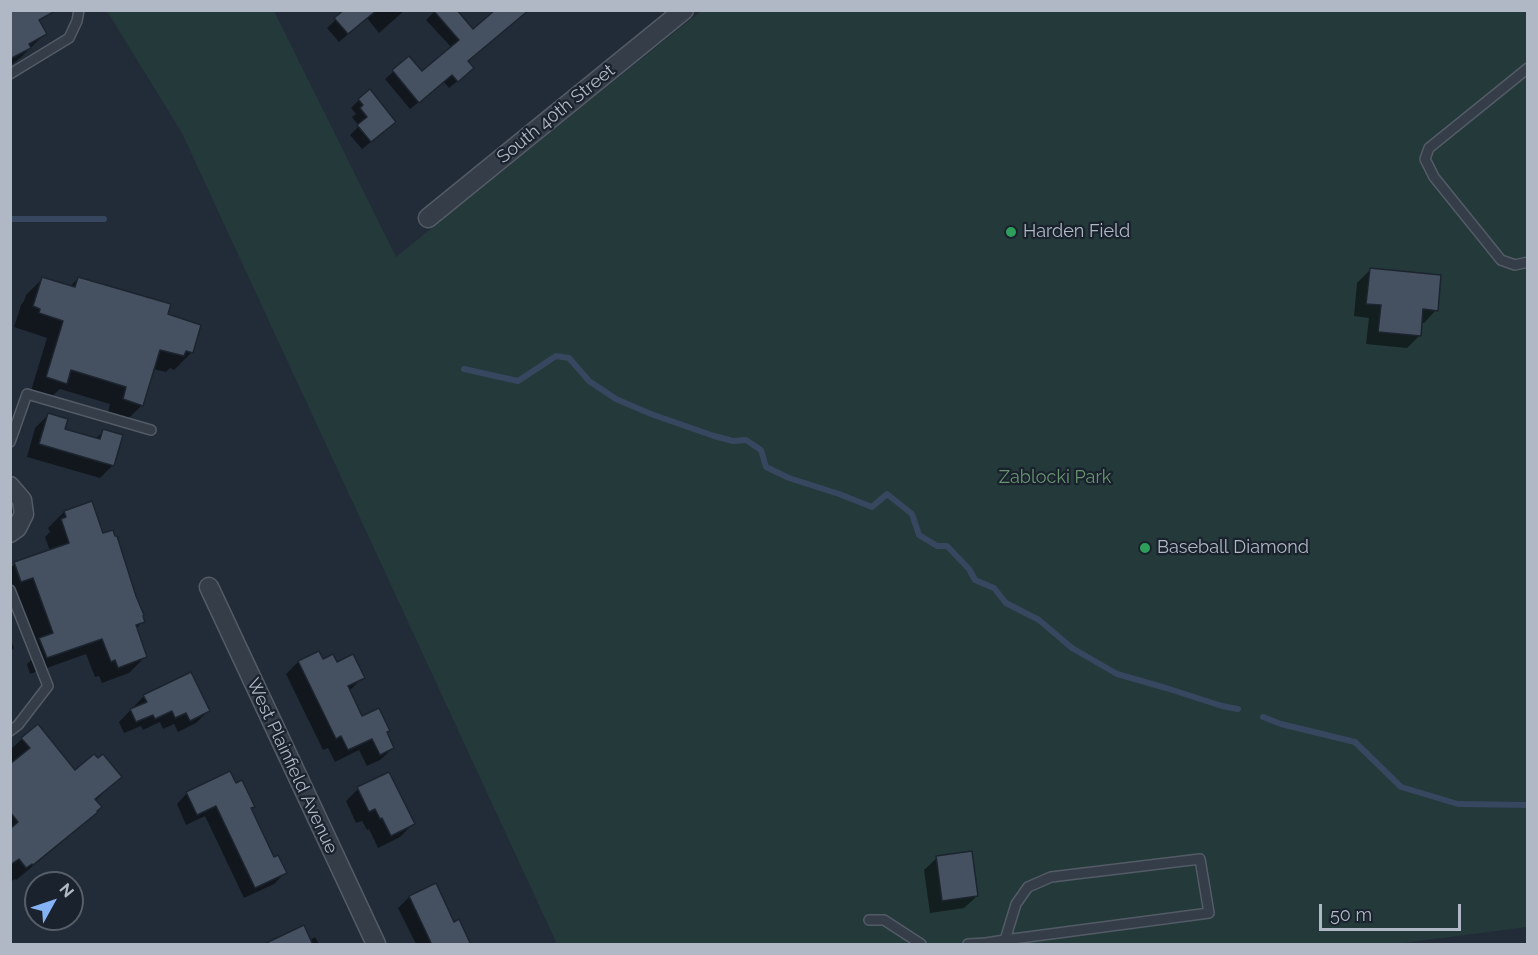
<!DOCTYPE html>
<style>
body{margin:0}
#map{position:relative;width:1538px;height:955px;overflow:hidden;background:#222c38;font-family:Raleway,sans-serif}
canvas{display:block}
.frame{position:absolute;inset:0;border:12px solid #b0b8c5;pointer-events:none}
.north{position:absolute;left:24px;top:871px;width:60px;height:60px;box-sizing:border-box;background:#1a222d;border:2px solid #565e6a;border-radius:50%;rotate:50deg;font-size:16px;font-weight:700;line-height:24px;text-align:center;color:#b0b8c5}
.north::after{content:'';display:block;margin:auto;width:21px;height:27px;background:#85b2f4;clip-path:polygon(50% 0,100% 100%,50% 72%,0 100%)}
.scale{position:absolute;left:1319px;top:904px;width:142px;height:27px;box-sizing:border-box;border:3px solid #b0b8c5;border-top:0;padding-left:8px;font-size:18px;line-height:21px;white-space:nowrap;color:#b0b8c5;-webkit-text-stroke:4px #1a222d;paint-order:stroke}
</style>
<div id="map">
<canvas width="1538" height="955"></canvas>
<div class="frame"></div>
<div class="north">N</div>
<div class="scale">50 m</div>
</div>
<script>
const ctx = document.querySelector('canvas').getContext('2d');
ctx.lineJoin = 'round';
function fill(path, color) {
  ctx.fillStyle = color;
  ctx.fill(path, 'evenodd');
}
function poly(rows) {
  const path = new Path2D();
  for (const r of rows) {
    path.moveTo(r[0], r[1]);
    for (let i = 2; i < r.length; i += 2) path.lineTo(r[i], r[i + 1]);
  }
  return path;
}
function strokePath(path, color, width, dash) {
  ctx.strokeStyle = color;
  ctx.lineWidth = width;
  ctx.lineCap = dash ? 'butt' : 'round';
  ctx.setLineDash(dash || []);
  ctx.stroke(path);
}
function label(font, color, halo, rows, align = 'center') {
  ctx.font = font + ' Raleway,sans-serif';
  ctx.lineWidth = 4.5;
  ctx.setLineDash([]);
  ctx.textBaseline = 'middle';
  ctx.strokeStyle = halo;
  ctx.fillStyle = color;
  for (const [text, x, y, turn = 0] of rows) {
    ctx.save();
    ctx.translate(x, y);
    ctx.rotate((+turn || 0) * Math.PI / 180);
    ctx.textAlign = isNaN(turn) ? turn : align;
    if (halo) ctx.strokeText(text, 0, 0);
    ctx.fillText(text, 0, 0);
    ctx.restore();
  }
}
const green = poly([
 [107,11,274,11,396,257,701,11,1527,11,1527,927,1395,944,557,944,182,133]
]);
const shadow = poly([
 [10,10,42,17,38,22,45,34,20,58,10,66],
 [346,10,405,10,379,33,367,18,339,42,327,28],
 [436,10,473,31,528,10,467,62,464,76,449,88,444,82,410,109,385,79,409,58,421,73,452,48,426,20],
 [359,100,386,130,362,149,350,135,359,126,352,117,356,114,351,108],
 [1370,270,1436,310,1424,323,1421,323,1420,335,1407,348,1366,344,1369,318,1354,316,1357,283],
 [43,278,70,287,78,278,166,315,199,326,191,353,174,370,170,368,166,372,153,369,142,405,125,422,107,416,110,404,60,389,48,400,30,394,47,338,14,327,21,305,24,301,26,295],
 [48,415,64,430,95,439,104,431,113,465,100,478,27,457,35,428],
 [64,512,102,535,143,621,136,629,146,656,129,673,102,683,99,676,95,677,86,654,30,674,27,664,38,653,17,593,10,596,10,568,15,564,50,551,45,537,50,532,48,528],
 [10,637,14,648,10,652],
 [318,653,322,661,336,664,363,677,349,691,361,718,385,733,393,748,380,760,367,766,359,750,335,762,328,748,323,750,286,674,298,662],
 [144,696,208,711,196,723,178,732,174,724,163,729,160,722,143,730,141,726,124,733,119,722],
 [22,739,74,772,120,777,95,801,96,812,79,828,16,880,15,879,10,882,10,766,13,764,10,761,10,750],
 [236,785,253,806,250,809,273,858,285,873,274,884,244,898,205,816,186,825,177,804,187,793],
 [358,789,413,824,400,837,378,848,369,829,367,830,362,821,356,823,346,801],
 [937,858,977,896,964,908,930,913,924,870],
 [435,885,453,924,469,944,416,944,398,908,409,897],
 [315,937,319,944,266,944,310,940]
]);
const stream = poly([
 [10,219,104,219],
 [464,369,518,381,556,356,569,358,589,381,616,399,651,414,714,436,733,441,746,440,761,450,766,467,789,478,839,494,872,507,887,494,912,514,919,535,937,546,947,546,969,569,975,580,994,588,1006,603,1039,620,1072,648,1117,674,1166,688,1222,706,1238,709],
 [1263,717,1281,724,1355,742,1401,787,1458,804,1528,805]
]);
const building = poly([
 [10,10,57,10,39,20,47,34,29,44,31,48,10,59,10,10],
 [344,10,377,10,348,34,334,18,344,10],
 [433,10,457,10,473,29,495,10,529,10,468,61,474,68,458,82,452,75,419,103,392,70,409,56,422,71,459,40,433,10],
 [370,89,396,122,371,142,357,125,367,117,360,108,363,105,358,99,370,89],
 [1370,268,1441,275,1438,311,1423,309,1421,336,1378,332,1381,305,1366,304,1370,268],
 [42,277,75,287,78,277,171,304,168,314,201,325,193,353,186,351,184,356,160,350,143,406,123,399,126,387,71,370,67,384,46,377,63,321,39,313,40,309,33,306,42,277],
 [48,413,68,419,65,429,100,439,103,429,123,435,114,466,39,444,48,413],
 [92,501,103,533,113,530,115,536,117,536,136,596,144,615,143,616,145,622,136,625,147,657,118,668,115,660,111,662,102,639,47,658,39,638,53,633,33,578,21,582,14,562,69,543,61,519,66,517,64,511,92,501],
 [319,651,323,659,333,654,337,662,353,654,365,678,348,686,362,716,379,708,390,731,387,732,394,748,380,755,372,739,348,750,341,736,336,739,298,661,319,651],
 [191,672,210,711,190,721,186,713,175,718,172,711,155,719,153,715,136,722,130,709,147,702,143,695,191,672],
 [38,724,75,770,94,754,98,758,103,754,122,777,95,799,102,807,97,811,98,812,33,865,32,864,26,868,19,859,10,865,10,829,18,822,10,812,10,764,30,748,21,738,38,724],
 [230,771,236,783,242,780,255,807,251,808,274,857,278,855,287,873,255,888,216,806,197,815,186,792,230,771],
 [389,772,415,824,391,836,382,818,380,819,375,809,369,812,357,787,389,772],
 [972,851,978,896,942,901,936,856,972,851],
 [436,883,454,922,459,919,471,945,432,945,409,896,436,883],
 [304,925,313,945,262,945,304,925]
]);
const service = poly([
 [1528,68,1429,148,1425,159,1434,177,1501,260,1515,265,1528,262],
 [10,74,69,38,77,21,79,10],
 [10,442,27,394,151,430],
 [10,590,48,686,18,725,10,731],
 [869,920,884,920,921,944],
 [968,944,986,943],
 [987,944,986,943,1005,940,1209,913,1200,859,1051,877,1028,887,1016,904,1005,940]
]);
const minor = poly([
 [428,218,684,10],
 [10,486,22,500,24,514,17,528,10,533],
 [209,587,376,944]
]);
const markers = [
 [1011,232,6,"#2e9e5b"],
 [1145,548,6,"#2e9e5b"]
];
const streetNames = [
 ["South 40th Street",556,114,-39],
 ["West Plainfield Avenue",292,766,65]
];
const poiNames = [
 ["Harden Field",1023,232],
 ["Baseball Diamond",1157,548]
];
const parkNames = [
 ["Zablocki Park",1055,478]
];
fill(green, '#24393a');
fill(shadow, '#0007');
strokePath(stream, '#36475f', 6);
fill(building, '#455160');
strokePath(building, '#1c242f', 1.5);
strokePath(service, '#535b66', 12);
strokePath(minor, '#535b66', 21);
strokePath(service, '#353d49', 9);
strokePath(minor, '#353d49', 18);
for (const [x, y, r, color] of markers) {
  const dot = new Path2D();
  dot.arc(x, y, r, 0, 2 * Math.PI);
  ctx.fillStyle = color;
  ctx.fill(dot);
  strokePath(dot, '#1a222d', 2);
}
label('18px', '#b0b8c5', '#1a222d', streetNames);
label('18px', '#b0b8c5', '#1a222d', poiNames, 'left');
label('18px', '#689571', '#1a222d', parkNames);
</script>
